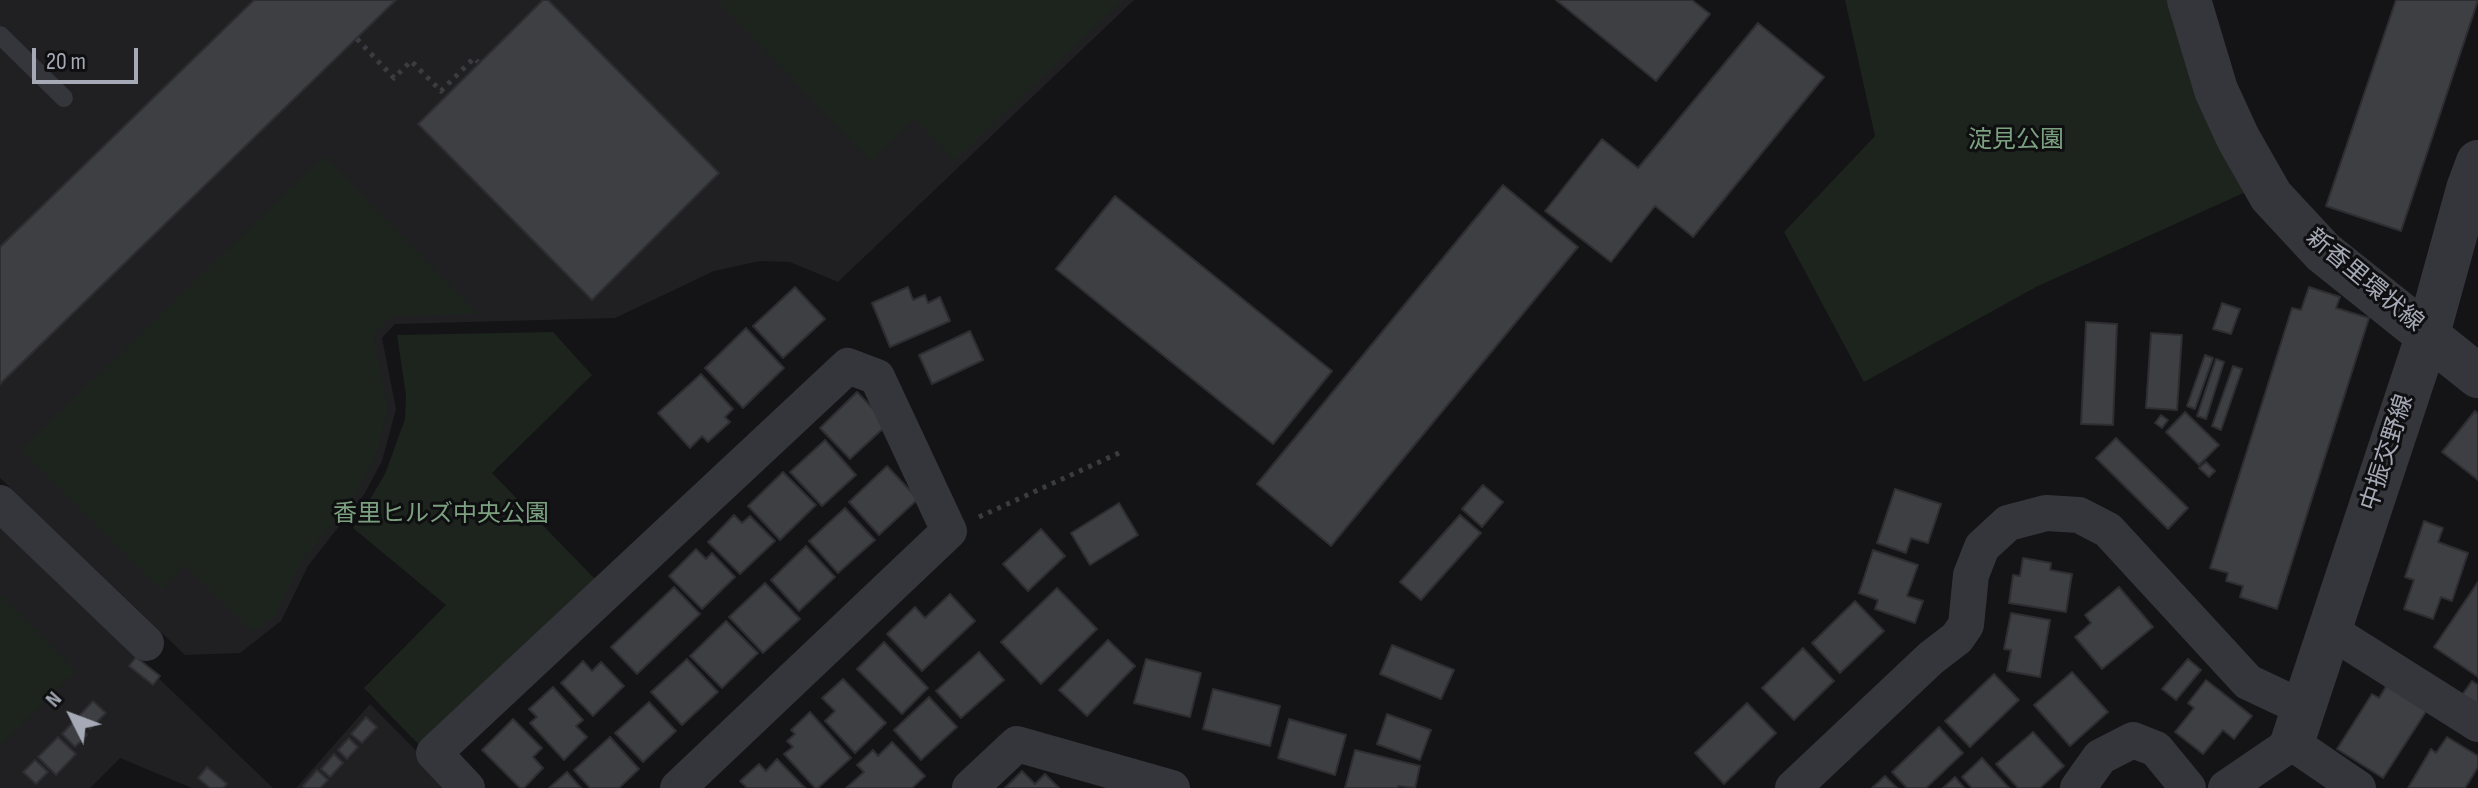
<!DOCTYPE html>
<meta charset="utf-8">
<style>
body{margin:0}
#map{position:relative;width:2478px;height:788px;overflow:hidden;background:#141416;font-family:"Sofia Sans Condensed",sans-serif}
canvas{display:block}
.north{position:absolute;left:32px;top:676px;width:80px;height:80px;-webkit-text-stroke:6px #0f0f11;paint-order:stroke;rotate:312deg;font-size:22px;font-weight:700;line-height:32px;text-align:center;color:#a5aab6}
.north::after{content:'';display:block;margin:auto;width:28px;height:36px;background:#a5aab6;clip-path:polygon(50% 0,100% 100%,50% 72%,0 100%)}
.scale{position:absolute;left:32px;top:48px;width:106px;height:36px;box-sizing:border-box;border:4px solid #a5aab6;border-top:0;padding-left:10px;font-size:24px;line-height:28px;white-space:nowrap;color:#a5aab6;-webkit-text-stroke:6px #0f0f11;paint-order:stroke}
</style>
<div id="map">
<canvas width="2478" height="788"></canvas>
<div class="north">N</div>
<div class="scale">20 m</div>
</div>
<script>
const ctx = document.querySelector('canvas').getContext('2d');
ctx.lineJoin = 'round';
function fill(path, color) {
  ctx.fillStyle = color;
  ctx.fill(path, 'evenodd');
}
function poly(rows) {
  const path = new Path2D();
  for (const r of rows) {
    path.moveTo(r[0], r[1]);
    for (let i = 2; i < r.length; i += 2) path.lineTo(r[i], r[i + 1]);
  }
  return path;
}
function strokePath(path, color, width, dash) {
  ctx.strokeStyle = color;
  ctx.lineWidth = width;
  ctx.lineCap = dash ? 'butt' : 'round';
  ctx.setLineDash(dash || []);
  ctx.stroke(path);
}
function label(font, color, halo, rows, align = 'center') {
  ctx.font = font + ' "Sofia Sans Condensed","Noto Sans JP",sans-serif';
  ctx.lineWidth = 6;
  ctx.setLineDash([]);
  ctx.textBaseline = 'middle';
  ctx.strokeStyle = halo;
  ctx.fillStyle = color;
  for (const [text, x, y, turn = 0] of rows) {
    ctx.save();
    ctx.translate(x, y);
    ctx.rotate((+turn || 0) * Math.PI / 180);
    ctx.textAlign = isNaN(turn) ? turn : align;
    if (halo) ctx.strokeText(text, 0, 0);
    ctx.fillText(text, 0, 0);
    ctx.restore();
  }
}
const built = poly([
 [0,0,1134,0,838,282,790,262,760,261,714,271,615,318,395,324,382,338,396,409,382,461,365,493,308,566,281,621,240,653,185,655,0,478],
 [0,526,273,788,192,788,120,758,90,788,0,788],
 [370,704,453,788,296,788]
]);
const green = poly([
 [717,0,1123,0,954,161,914,118,871,162],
 [1845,0,2177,0,2250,190,2036,287,1864,382,1784,232,1875,136],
 [324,156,478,314,391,316,373,335,388,409,375,458,359,489,301,562,275,616,253,632,185,565,161,590,21,450],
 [553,332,592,375,492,473,595,579,421,747,364,688,446,605,353,528,385,474,405,419,406,395,397,335],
 [0,594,76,671,0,746]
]);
const building = poly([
 [254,0,396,0,0,384,0,247,254,0],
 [543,0,548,0,719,173,592,300,418,124,543,0],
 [1556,0,1692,0,1710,14,1656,81,1556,0],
 [2396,0,2478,0,2401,231,2326,206,2396,0],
 [1758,23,1824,77,1693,237,1655,206,1611,262,1545,211,1602,139,1638,168,1758,23],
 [1503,185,1578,247,1331,546,1257,484,1503,185],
 [1115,196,1332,371,1273,444,1056,269,1115,196],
 [795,287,825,319,783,358,753,326,795,287],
 [908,287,913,300,925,295,928,303,940,297,950,321,890,347,872,303,908,287],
 [2309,287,2340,297,2336,308,2369,318,2277,609,2240,597,2243,586,2226,581,2228,573,2210,568,2292,308,2301,310,2309,287],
 [2222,303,2240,309,2231,334,2213,329,2222,303],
 [2086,322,2117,324,2113,425,2081,424,2086,322],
 [746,328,784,368,743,408,705,368,746,328],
 [970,331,983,360,932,384,919,355,970,331],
 [2151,333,2182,335,2177,410,2146,408,2151,333],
 [2205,355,2213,358,2195,409,2187,406,2205,355],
 [2216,359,2224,362,2206,419,2197,416,2216,359],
 [2233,366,2242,369,2221,430,2212,426,2233,366],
 [701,374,733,409,725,417,730,422,708,442,702,436,690,448,658,413,701,374],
 [857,392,888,424,850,459,820,428,857,392],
 [2475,411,2478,414,2478,480,2442,452,2475,411],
 [2185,412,2219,445,2199,465,2166,432,2185,412],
 [2161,415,2168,420,2162,428,2155,423,2161,415],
 [2116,438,2188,508,2168,529,2096,458,2116,438],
 [825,440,856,475,822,506,790,472,825,440],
 [2206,462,2215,471,2209,477,2199,468,2206,462],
 [887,466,918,499,879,535,849,502,887,466],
 [783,472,816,505,780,540,748,506,783,472],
 [1483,485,1503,502,1482,527,1462,509,1483,485],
 [1895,489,1941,504,1928,543,1911,538,1906,553,1877,543,1895,489],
 [1119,503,1138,535,1090,565,1071,533,1119,503],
 [845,508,875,540,838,573,809,541,845,508],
 [734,515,742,523,750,516,775,541,740,574,708,542,734,515],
 [1460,515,1481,533,1421,600,1400,582,1460,515],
 [2424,521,2443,528,2438,542,2468,553,2452,601,2441,597,2433,619,2404,609,2414,580,2405,577,2424,521],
 [1041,529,1065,556,1028,591,1003,564,1041,529],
 [806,546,835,577,799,611,771,580,806,546],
 [696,549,706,559,712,553,735,577,702,609,669,576,696,549],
 [1873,550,1918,565,1907,596,1923,601,1915,623,1875,609,1878,600,1859,593,1873,550],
 [2023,558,2051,563,2050,570,2072,574,2066,612,2009,603,2013,575,2020,576,2023,558],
 [2478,582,2478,677,2434,647,2478,582],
 [765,583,800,619,763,653,729,617,765,583],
 [674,587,700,614,637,674,611,647,674,587],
 [2119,587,2153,627,2102,669,2075,637,2091,623,2085,615,2119,587],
 [1057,588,1097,629,1041,684,1001,642,1057,588],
 [950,594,975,621,922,671,887,634,915,607,925,618,950,594],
 [1855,601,1884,631,1840,673,1812,643,1855,601],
 [2011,613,2050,620,2040,677,2007,671,2011,650,2004,649,2011,613],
 [726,621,758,653,722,688,690,656,726,621],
 [1108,640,1135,666,1087,716,1059,690,1108,640],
 [884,642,928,688,902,714,857,669,884,642],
 [1392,645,1454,670,1441,699,1380,674,1392,645],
 [1803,648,1834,681,1794,720,1762,688,1803,648],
 [979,652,1004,680,961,718,936,691,979,652],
 [136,657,160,676,153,685,129,666,136,657],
 [687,659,718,692,682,725,651,692,687,659],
 [1146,659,1201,673,1190,717,1134,703,1146,659],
 [2188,659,2201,670,2176,700,2162,689,2188,659],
 [583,661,592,671,601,662,624,686,593,716,561,683,583,661],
 [2072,672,2108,712,2070,746,2034,705,2072,672],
 [1994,674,2019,700,1970,747,1945,721,1994,674],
 [843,679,886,723,855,753,825,721,835,711,822,698,843,679],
 [2206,680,2252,716,2234,739,2223,730,2203,754,2175,732,2194,708,2188,703,2206,680],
 [2472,681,2478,685,2478,705,2462,695,2472,681],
 [2387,685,2427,710,2383,778,2337,749,2372,694,2379,698,2387,685],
 [553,687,583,720,576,726,587,737,564,760,530,723,537,717,529,709,553,687],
 [1213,689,1280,706,1270,746,1203,729,1213,689],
 [929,697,957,727,921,760,894,730,929,697],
 [93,701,106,713,90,729,78,717,93,701],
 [649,702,676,731,643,762,615,733,649,702],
 [1747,703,1776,733,1724,784,1695,753,1747,703],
 [810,712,851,758,818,788,815,788,784,754,793,747,787,741,795,734,791,730,810,712],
 [1387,714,1431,730,1420,760,1377,744,1387,714],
 [366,717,377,727,362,743,351,734,366,717],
 [513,719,542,748,533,757,543,768,524,788,520,788,482,750,513,719],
 [1289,719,1346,735,1335,775,1278,758,1289,719],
 [74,721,87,735,75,747,62,734,74,721],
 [1939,727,1963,753,1926,788,1907,788,1892,772,1939,727],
 [2033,732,2064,766,2040,788,2018,788,1996,764,2033,732],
 [58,737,76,754,56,775,38,757,58,737],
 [610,737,639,769,619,788,590,788,574,770,610,737],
 [2447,737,2478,756,2478,767,2465,788,2408,788,2431,749,2436,753,2447,737],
 [349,738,358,747,347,759,338,750,349,738],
 [892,742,925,776,912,788,846,788,864,772,857,765,873,750,878,756,892,742],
 [1355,750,1420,766,1415,788,1398,786,1398,788,1345,788,1355,750],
 [334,754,343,763,330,777,321,769,334,754],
 [1982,758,2009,788,1972,788,1962,777,1982,758],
 [777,759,805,788,747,788,740,781,759,764,766,771,777,759],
 [35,760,48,772,36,784,23,772,35,760],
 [207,767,227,784,223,788,210,788,198,778,207,767],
 [317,770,328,780,320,788,305,788,303,786,317,770],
 [1022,771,1035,784,1045,774,1059,788,1005,788,1022,771],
 [567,772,581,788,549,788,567,772],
 [1885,776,1897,788,1872,788,1885,776],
 [1955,777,1964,788,1943,788,1955,777]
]);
const path = poly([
 [357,39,394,78,411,61,441,91,474,58,478,62],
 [979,517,1119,453]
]);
const service = poly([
 [0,35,64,98]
]);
const minor = poly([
 [0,503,146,643],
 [2329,630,2478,724],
 [467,788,434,753,848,366,877,377,949,531,678,788],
 [970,788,1017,744,1172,788],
 [1793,788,1931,658,1957,638,1966,625,1971,575,1982,547,2008,523,2046,513,2079,515,2108,530,2248,682,2303,708],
 [2078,788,2100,757,2133,740,2156,749,2188,788],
 [2226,788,2292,743,2358,788]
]);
const tertiary = poly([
 [2189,0,2216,90,2238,138,2271,196,2323,252,2478,376],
 [2292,743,2428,334,2468,189,2478,162]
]);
const parkNames = [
 ["淀見公園",2016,141],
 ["香里ヒルズ中央公園",441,515]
];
const streetNames = [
 ["新香里環状線",2364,281,40],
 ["中振交野線",2388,453,-72]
];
fill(built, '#202023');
fill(green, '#1c241d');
fill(building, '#3e3f43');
strokePath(building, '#2e2e32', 2);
strokePath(path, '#3b3c42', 5, [4, 6]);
strokePath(service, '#35363b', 18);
strokePath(minor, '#35363b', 36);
strokePath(tertiary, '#35363b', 44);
label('24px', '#7ca180', '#0f0f11', parkNames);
label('24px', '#a5aab6', '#0f0f11', streetNames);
</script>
